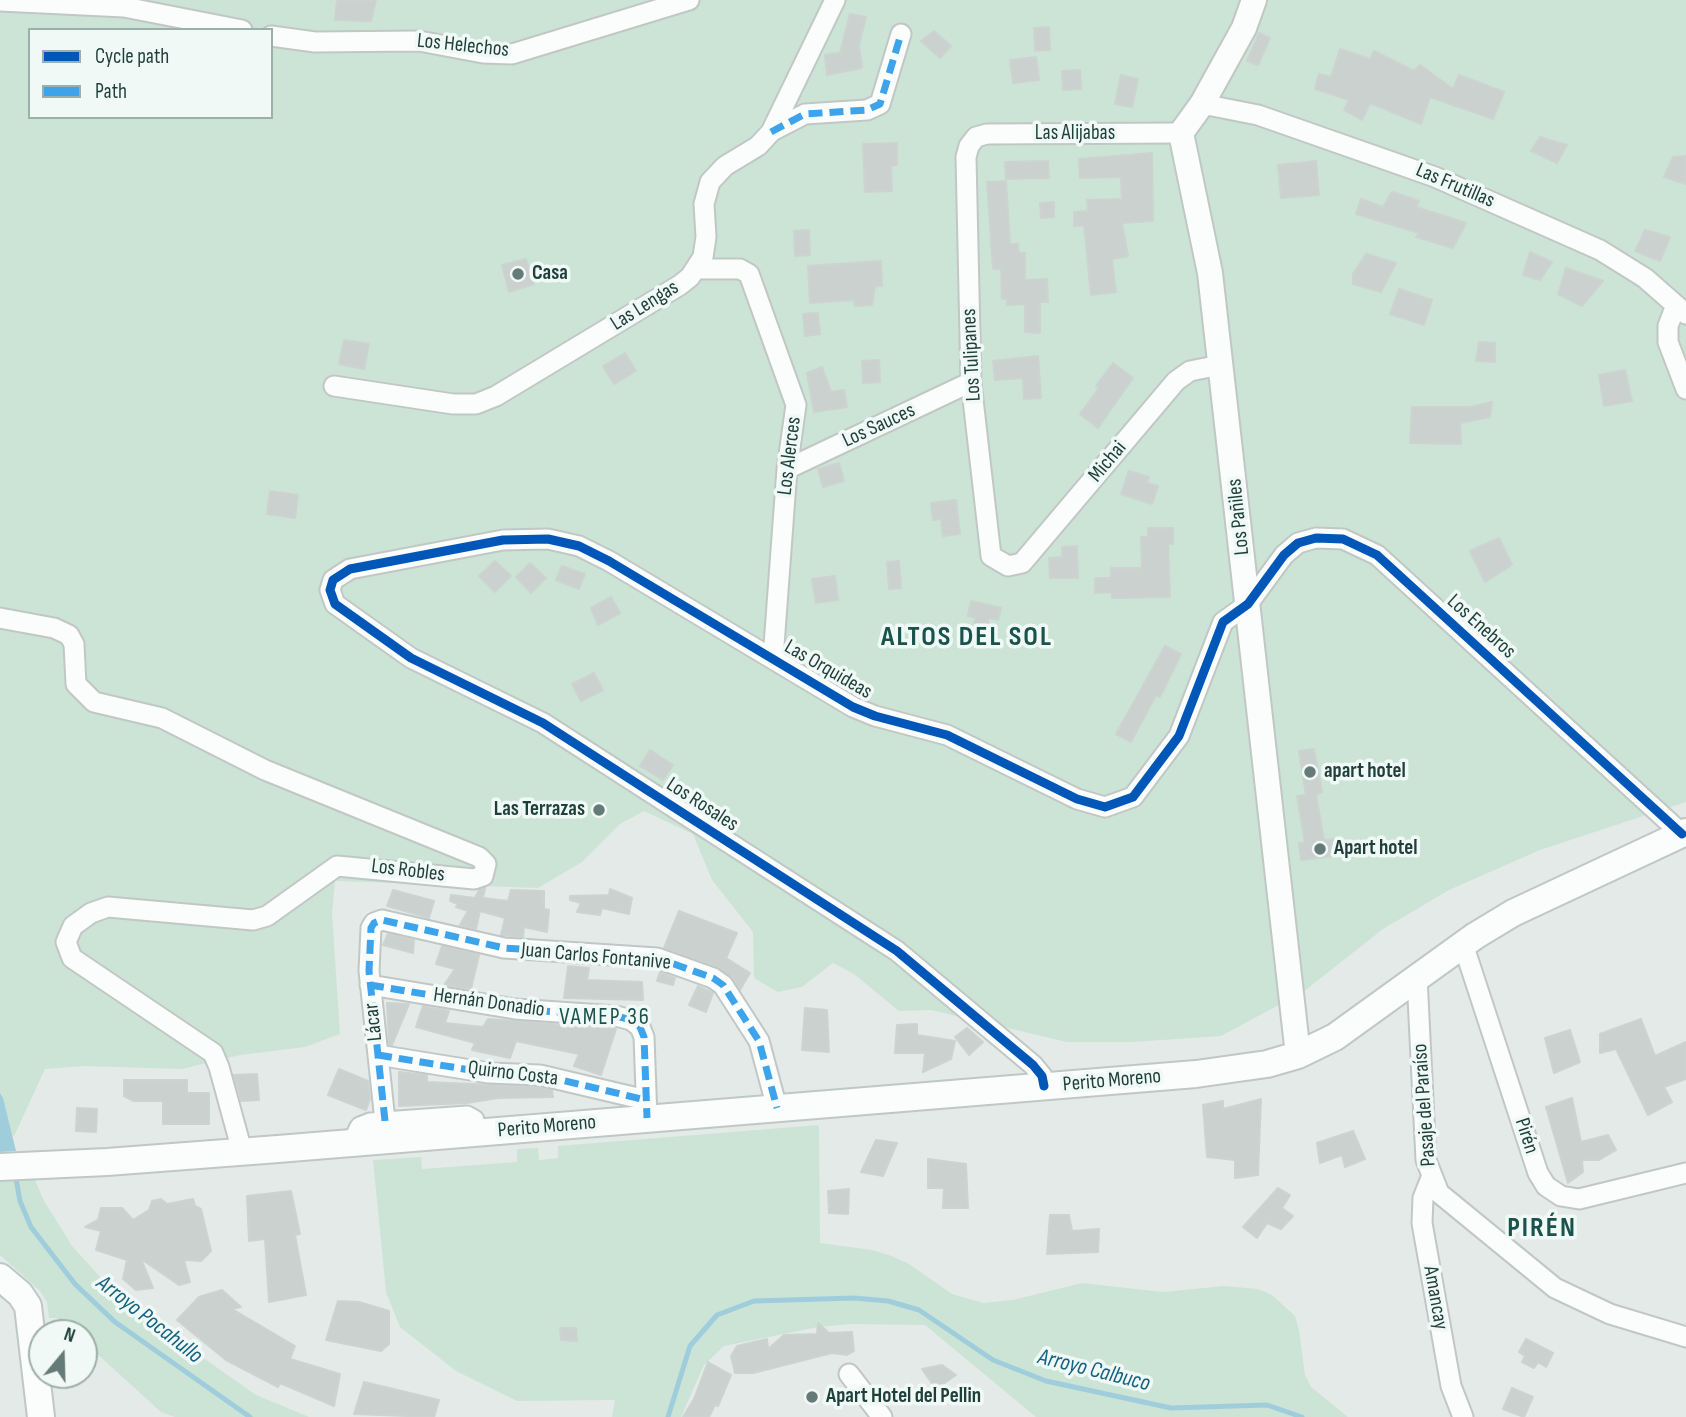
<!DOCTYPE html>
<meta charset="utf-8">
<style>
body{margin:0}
#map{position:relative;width:1686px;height:1417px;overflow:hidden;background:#e4eae8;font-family:"Sofia Sans Condensed",sans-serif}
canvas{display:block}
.legend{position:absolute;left:28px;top:28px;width:245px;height:91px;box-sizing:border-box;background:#f1f9f6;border:2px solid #9dafab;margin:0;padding:9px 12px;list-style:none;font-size:21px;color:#1f3f3a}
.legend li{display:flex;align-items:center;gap:14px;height:35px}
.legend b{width:35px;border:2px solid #9dafab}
.north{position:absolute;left:28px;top:1319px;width:70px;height:70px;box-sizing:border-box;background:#f1f9f6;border:2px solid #9dafab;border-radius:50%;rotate:19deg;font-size:19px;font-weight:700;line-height:28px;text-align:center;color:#1f3f3a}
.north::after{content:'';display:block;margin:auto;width:24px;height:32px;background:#647b77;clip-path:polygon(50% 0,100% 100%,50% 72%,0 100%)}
</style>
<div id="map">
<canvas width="1686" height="1417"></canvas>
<ul class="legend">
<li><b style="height:9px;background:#0057b8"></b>Cycle path</li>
<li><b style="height:9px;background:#3da4ec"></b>Path</li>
</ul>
<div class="north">N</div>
</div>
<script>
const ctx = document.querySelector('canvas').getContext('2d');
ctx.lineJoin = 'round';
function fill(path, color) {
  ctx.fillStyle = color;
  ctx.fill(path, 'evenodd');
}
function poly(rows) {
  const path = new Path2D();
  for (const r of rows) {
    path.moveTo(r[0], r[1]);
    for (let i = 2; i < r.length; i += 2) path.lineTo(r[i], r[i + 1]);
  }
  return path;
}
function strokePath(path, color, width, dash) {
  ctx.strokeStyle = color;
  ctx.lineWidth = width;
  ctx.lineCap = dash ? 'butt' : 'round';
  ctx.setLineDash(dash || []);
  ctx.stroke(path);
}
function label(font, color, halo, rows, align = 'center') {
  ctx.font = font + ' "Sofia Sans Condensed",sans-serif';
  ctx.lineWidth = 7;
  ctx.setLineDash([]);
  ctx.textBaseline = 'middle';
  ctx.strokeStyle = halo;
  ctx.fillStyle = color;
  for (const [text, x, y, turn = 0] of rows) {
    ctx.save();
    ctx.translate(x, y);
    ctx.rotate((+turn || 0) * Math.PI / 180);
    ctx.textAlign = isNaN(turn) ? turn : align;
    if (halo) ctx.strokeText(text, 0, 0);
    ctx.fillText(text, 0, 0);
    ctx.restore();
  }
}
const green = poly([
 [0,0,1686,0,1686,802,1540,850,1449,890,1383,929,1303,992,1221,1036,1132,1042,1067,1042,931,1010,899,1011,854,974,833,963,802,987,778,992,754,978,753,932,712,880,693,834,644,811,620,824,582,862,538,888,335,881,332,914,340,1034,305,1047,240,1055,182,1069,84,1066,45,1069,14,1136,0,1132],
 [30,30,271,30,271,117,30,117],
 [819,1125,820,1243,872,1250,892,1256,909,1264,952,1294,983,1303,1013,1300,1082,1283,1163,1292,1224,1286,1258,1289,1272,1295,1295,1316,1299,1330,1305,1375,1311,1387,1348,1417,1036,1417,925,1325,851,1324,818,1327,724,1346,704,1365,681,1417,612,1417,615,1400,517,1401,456,1371,400,1327,386,1292,373,1160,421,1157,422,1169,517,1162,517,1149,538,1148,539,1160,558,1158,558,1146],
 [33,1175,43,1199,72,1246,121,1300,256,1395,309,1417,175,1417,161,1412,84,1342,84,1333,74,1333,57,1318,49,1318,47,1302,40,1291,0,1255,0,1179]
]);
const water = poly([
 [0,1093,3,1098,16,1151,0,1152]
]);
const stream = poly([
 [15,1173,20,1201,31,1227,75,1284,115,1322,250,1417],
 [668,1417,690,1346,717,1315,754,1301,854,1298,888,1301,919,1310,993,1360,1046,1381,1171,1408,1267,1405,1302,1417]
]);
const building = poly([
 [337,0,376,0,371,21,335,20,337,0],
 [850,14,866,17,859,45,862,68,827,75,825,55,840,53,850,14],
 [1049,27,1050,50,1035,51,1034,28,1049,27],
 [934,31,951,46,940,58,921,41,934,31],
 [1259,33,1270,38,1258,65,1247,61,1259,33],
 [1340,49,1370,59,1374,51,1414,71,1420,65,1453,89,1459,75,1504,92,1493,119,1430,97,1421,124,1370,103,1362,120,1344,110,1349,100,1315,89,1319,74,1331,77,1340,49],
 [1036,57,1039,80,1013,83,1010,60,1036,57],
 [1080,70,1081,89,1063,90,1062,71,1080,70],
 [1121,75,1138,79,1132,107,1115,104,1121,75],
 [1540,137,1567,145,1557,163,1531,151,1540,137],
 [897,143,897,165,891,166,892,191,865,192,863,144,897,143],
 [1152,153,1153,221,1122,223,1128,256,1112,259,1116,292,1091,295,1084,225,1074,226,1074,212,1088,211,1087,200,1122,199,1121,177,1080,178,1079,159,1152,153],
 [1686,156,1686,184,1664,177,1673,157,1686,156],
 [1048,161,1049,178,1006,179,1005,162,1048,161],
 [1316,161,1319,195,1281,198,1278,165,1316,161],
 [1006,181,1010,244,1018,244,1019,253,1025,253,1025,280,1047,279,1048,302,1040,302,1040,333,1025,332,1025,304,1007,305,1007,299,1002,299,1001,269,993,269,987,182,1006,181],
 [1392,192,1419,201,1416,207,1466,223,1453,248,1416,237,1419,233,1356,214,1361,199,1383,207,1392,192],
 [1054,202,1054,217,1041,218,1040,203,1054,202],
 [809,230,810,255,795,256,794,231,809,230],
 [1645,230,1670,237,1660,261,1635,251,1645,230],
 [1530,252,1552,262,1540,280,1523,275,1530,252],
 [1366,254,1396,263,1381,292,1353,284,1353,274,1366,254],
 [526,259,534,284,509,292,502,265,526,259],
 [881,261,882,286,875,286,872,305,855,306,854,300,810,303,808,266,881,261],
 [1566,268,1603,281,1582,306,1558,294,1566,268],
 [1399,289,1432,300,1424,325,1390,314,1399,289],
 [818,313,820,334,805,336,803,314,818,313],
 [344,340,369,344,364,369,339,364,344,340],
 [1479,342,1495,343,1495,362,1476,361,1479,342],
 [625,353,636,371,614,384,603,366,625,353],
 [1038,356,1041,398,1024,399,1023,378,995,380,993,361,1038,356],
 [879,360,880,382,863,383,862,361,879,360],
 [1113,363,1133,378,1098,428,1080,414,1099,388,1096,386,1113,363],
 [822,367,831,392,844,390,847,407,814,412,807,373,822,367],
 [1625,370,1632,401,1604,406,1599,375,1625,370],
 [1492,402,1490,417,1460,423,1461,444,1410,443,1412,407,1470,407,1492,402],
 [839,463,844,481,823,487,818,469,839,463],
 [1129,471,1149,477,1147,483,1158,486,1152,504,1121,494,1129,471],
 [270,491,298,495,295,518,267,514,270,491],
 [956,500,960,534,943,536,941,519,933,520,931,503,956,500],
 [1148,528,1173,528,1173,544,1168,544,1170,597,1112,598,1112,592,1095,593,1095,578,1111,578,1111,568,1142,568,1141,537,1148,537,1148,528],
 [1499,538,1512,565,1485,582,1470,551,1499,538],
 [1077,546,1078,578,1050,578,1049,558,1062,557,1062,547,1077,546],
 [495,561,511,576,495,592,479,576,495,561],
 [899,561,901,588,889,589,887,562,899,561],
 [530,563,546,578,531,593,516,577,530,563],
 [562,566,585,574,579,589,556,580,562,566],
 [835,576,838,600,816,603,812,579,835,576],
 [611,597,620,613,598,625,591,608,611,597],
 [971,601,1001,608,998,620,989,618,987,626,974,623,976,618,968,616,971,601],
 [1165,646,1181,654,1160,697,1156,695,1131,742,1116,734,1165,646],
 [594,673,603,690,581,701,572,684,594,673],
 [1314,749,1322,792,1316,795,1324,840,1339,839,1341,855,1301,860,1299,843,1305,843,1297,796,1306,795,1299,751,1314,749],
 [650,750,673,765,663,780,640,766,650,750],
 [485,888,483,898,508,901,511,890,544,891,544,909,549,910,547,932,524,927,523,937,501,935,505,918,480,911,476,929,460,925,468,911,456,907,458,904,450,901,451,895,475,898,479,890,485,888],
 [610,889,632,898,629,914,602,908,600,915,577,912,581,903,570,900,570,896,609,895,610,889],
 [393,890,434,901,429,918,387,906,393,890],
 [679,911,737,933,726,958,750,973,740,990,733,978,720,968,664,948,679,911],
 [388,934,414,940,413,953,383,945,388,934],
 [442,946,479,955,471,989,444,985,455,969,436,964,442,946],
 [568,966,589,968,587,980,642,982,643,1000,564,998,568,966],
 [660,972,675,978,673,985,657,981,660,972],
 [698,986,713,993,706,1012,689,1005,698,986],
 [387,1003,409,1004,392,1045,389,1044,387,1003],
 [423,1006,449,1011,445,1023,483,1027,488,1019,616,1029,601,1075,574,1066,579,1054,516,1041,510,1058,472,1050,475,1043,416,1027,423,1006],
 [805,1008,827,1010,829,1052,802,1050,805,1008],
 [1641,1019,1655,1056,1686,1042,1686,1079,1664,1087,1672,1102,1648,1115,1616,1049,1600,1053,1600,1034,1641,1019],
 [917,1024,917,1035,955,1041,951,1059,923,1072,925,1053,895,1053,897,1025,917,1024],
 [967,1028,983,1042,969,1055,955,1037,967,1028],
 [1570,1030,1580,1062,1554,1073,1545,1038,1570,1030],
 [339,1069,368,1081,370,1099,366,1110,328,1095,339,1069],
 [399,1072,427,1075,427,1082,538,1087,552,1090,553,1097,498,1098,467,1103,399,1106,399,1072],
 [257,1074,259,1100,241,1101,234,1075,257,1074],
 [124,1080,187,1080,187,1093,209,1093,209,1124,163,1124,163,1101,134,1101,124,1096,124,1080],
 [1572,1098,1581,1142,1608,1135,1616,1150,1599,1160,1582,1160,1583,1172,1568,1183,1546,1107,1572,1098],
 [1261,1099,1258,1175,1235,1178,1235,1160,1207,1157,1203,1105,1223,1101,1223,1109,1261,1099],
 [77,1108,97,1109,96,1132,76,1131,77,1108],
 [1353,1131,1365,1159,1345,1167,1342,1155,1320,1163,1317,1143,1353,1131],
 [876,1140,897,1143,883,1176,861,1172,876,1140],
 [928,1159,966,1164,968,1208,943,1208,944,1188,928,1188,928,1159],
 [1278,1188,1290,1195,1282,1208,1293,1216,1281,1229,1267,1223,1257,1238,1243,1227,1278,1188],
 [849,1189,848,1214,829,1213,828,1191,849,1189],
 [291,1191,300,1234,295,1235,306,1295,269,1302,265,1239,249,1241,247,1196,291,1191],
 [161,1199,167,1204,193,1199,195,1206,201,1209,211,1251,201,1261,184,1260,190,1282,179,1285,141,1259,153,1288,136,1290,123,1279,127,1260,96,1250,101,1231,85,1227,98,1220,101,1208,122,1208,133,1220,149,1210,152,1201,161,1199],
 [1050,1215,1069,1215,1072,1231,1099,1229,1098,1252,1047,1254,1050,1215],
 [222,1290,241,1307,232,1309,295,1346,290,1359,340,1374,334,1406,280,1383,278,1387,226,1360,177,1320,199,1297,222,1290],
 [338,1301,359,1302,389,1311,389,1344,381,1351,326,1340,338,1301],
 [818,1323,829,1333,852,1332,854,1351,847,1355,832,1353,753,1373,735,1373,731,1356,737,1346,767,1339,768,1349,784,1335,817,1334,818,1323],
 [560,1328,576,1328,577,1341,561,1340,560,1328],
 [1526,1339,1553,1353,1546,1367,1538,1362,1534,1368,1522,1362,1525,1356,1519,1352,1526,1339],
 [708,1362,731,1375,718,1406,715,1405,709,1417,683,1417,694,1399,708,1362],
 [942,1365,956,1375,936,1389,922,1369,942,1365],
 [364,1382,439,1400,434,1417,354,1414,364,1382],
 [1512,1388,1533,1397,1524,1417,1503,1409,1512,1388]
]);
const minor = poly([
 [0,1,124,7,242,30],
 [271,36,315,42,419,41,483,53,512,54,689,0],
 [1202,104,1258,115,1435,177,1600,250,1645,278,1686,314],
 [772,131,805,114,867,110,880,104,901,34],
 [1181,133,987,134,976,137,969,146,966,157,971,382,991,556,1008,566,1022,563,1176,381,1190,371,1220,365],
 [697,269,740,269,749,274,796,405,787,469,773,659],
 [1676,305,1668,326,1668,342,1686,389],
 [334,386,453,404,476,404,496,396,680,285,690,277,703,257,706,237,704,204,710,182,725,166,758,146,771,132,835,0],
 [787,469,971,382],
 [0,618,54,628,69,635,74,644,76,684,94,702,162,718,265,770,479,857,486,864,483,876,474,879,337,866,267,916,253,920,108,907,91,913,73,926,66,942,72,958,213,1053,219,1067,242,1151],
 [1463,944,1538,1173,1546,1186,1561,1196,1579,1199,1686,1173],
 [1417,977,1426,1160,1439,1193,1555,1288,1610,1314,1686,1337],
 [370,985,515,1009,616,1016,631,1020,640,1027,644,1037,647,1118],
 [378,1055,489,1073,540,1075,646,1100],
 [1044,1086,1042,1076,1033,1065,897,951,543,723,411,658,335,604,330,590,333,580,350,569,503,540,548,539,579,546,609,561,853,707,875,716,947,735,1077,799,1105,807,1133,797,1179,736,1223,622,1248,604,1284,555,1298,543,1316,538,1343,539,1377,555,1682,834],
 [385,1121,369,971,371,928,374,923,382,920,504,948,657,958,713,978,723,985,759,1041,777,1108],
 [352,1143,360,1127,370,1123,467,1116,474,1120,476,1132],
 [1431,1178,1423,1198,1422,1223,1451,1386,1463,1417],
 [849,1374,882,1417]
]);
const tertiary = poly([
 [1254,0,1244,28,1202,104,1181,133,1210,273,1298,1055]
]);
const secondary = poly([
 [0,1167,107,1162,278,1149,1196,1074,1267,1064,1298,1055,1335,1037,1475,936,1513,913,1686,832],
 [0,1277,20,1294,28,1306,41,1417]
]);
const quiet = poly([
 [771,132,805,114,867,110,880,104,901,34],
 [370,985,515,1009,616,1016,631,1020,640,1027,644,1037,647,1118],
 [378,1055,489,1073,540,1075,646,1100],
 [385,1121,369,971,371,928,374,923,382,920,504,948,657,958,713,978,723,985,759,1041,777,1108]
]);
const cycleway = poly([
 [1044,1086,1042,1076,1033,1065,897,951,543,723,411,658,335,604,330,590,333,580,350,569,503,540,548,539,579,546,609,561,853,707,875,716,947,735,1077,799,1105,807,1133,797,1179,736,1223,622,1248,604,1284,555,1298,543,1316,538,1343,539,1377,555,1682,834]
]);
const markers = [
 [518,274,7,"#647b77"],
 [1310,772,7,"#647b77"],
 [599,810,7,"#647b77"],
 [1320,849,7,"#647b77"],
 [812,1397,7,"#647b77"]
];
const streetNames = [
 ["Los Helechos",463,46,6],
 ["Las Alijabas",1075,134],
 ["Las Frutillas",1455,186,23],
 ["Las Lengas",645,306,-32],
 ["Los Tulipanes",972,355,-93],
 ["Los Sauces",879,426,-25],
 ["Los Alerces",790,456,-83],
 ["Michai",1108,462,-50],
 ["Los Pañiles",1239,517,-96],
 ["Los Enebros",1481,627,42],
 ["Las Orquideas",828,670,30],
 ["Los Rosales",702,805,33],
 ["Los Robles",408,871,7],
 ["Juan Carlos Fontanive",596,957,5],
 ["Hernán Donadio",489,1003,8],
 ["Lácar",374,1022,-96],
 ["Quirno Costa",513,1074,7],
 ["Perito Moreno",1112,1081,-5],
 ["Pasaje del Paraíso",1425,1105,-94],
 ["Perito Moreno",547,1127,-5],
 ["Pirén",1526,1136,72],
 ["Amancay",1435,1298,80]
];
const poiNames = [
 ["Casa",532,274],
 ["apart hotel",1324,772],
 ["Las Terrazas",585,810,"right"],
 ["Apart hotel",1334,849],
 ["Apart Hotel del Pellin",826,1397]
];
const neighbourhoodNames = [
 ["VAMEP 36",605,1018]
];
const waterNames = [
 ["Arroyo Pocahullo",149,1320,38],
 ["Arroyo Calbuco",1094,1371,14]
];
const districtNames = [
 ["ALTOS DEL SOL",967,638],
 ["PIRÉN",1542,1229]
];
fill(green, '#cbe4d6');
fill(water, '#a0cddc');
strokePath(stream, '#a0cddc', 5);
fill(building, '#cad1cf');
strokePath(building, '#ccd3d1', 2);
strokePath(minor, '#c1c7c5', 23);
strokePath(tertiary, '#c1c7c5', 28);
strokePath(secondary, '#bfc8c5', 30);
strokePath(minor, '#fbfcfc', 19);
strokePath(tertiary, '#fbfcfc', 24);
strokePath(secondary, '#fbfcfc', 26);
strokePath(quiet, '#3da4ec', 7, [14, 7]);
strokePath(cycleway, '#0057b8', 9);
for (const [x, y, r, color] of markers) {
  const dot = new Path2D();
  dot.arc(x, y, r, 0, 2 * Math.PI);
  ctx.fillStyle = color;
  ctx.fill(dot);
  strokePath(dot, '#f1f9f6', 2.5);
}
label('21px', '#1f3f3a', '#f1f9f6', streetNames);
label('bold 21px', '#1f3f3a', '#f1f9f6', poiNames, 'left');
ctx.letterSpacing = '2px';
label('23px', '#19534b', '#f1f9f6', neighbourhoodNames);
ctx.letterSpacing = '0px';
label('italic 23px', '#146380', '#f1f9f6', waterNames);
ctx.letterSpacing = '2px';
label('bold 28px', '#19534b', '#f1f9f6', districtNames);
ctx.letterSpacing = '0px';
</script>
